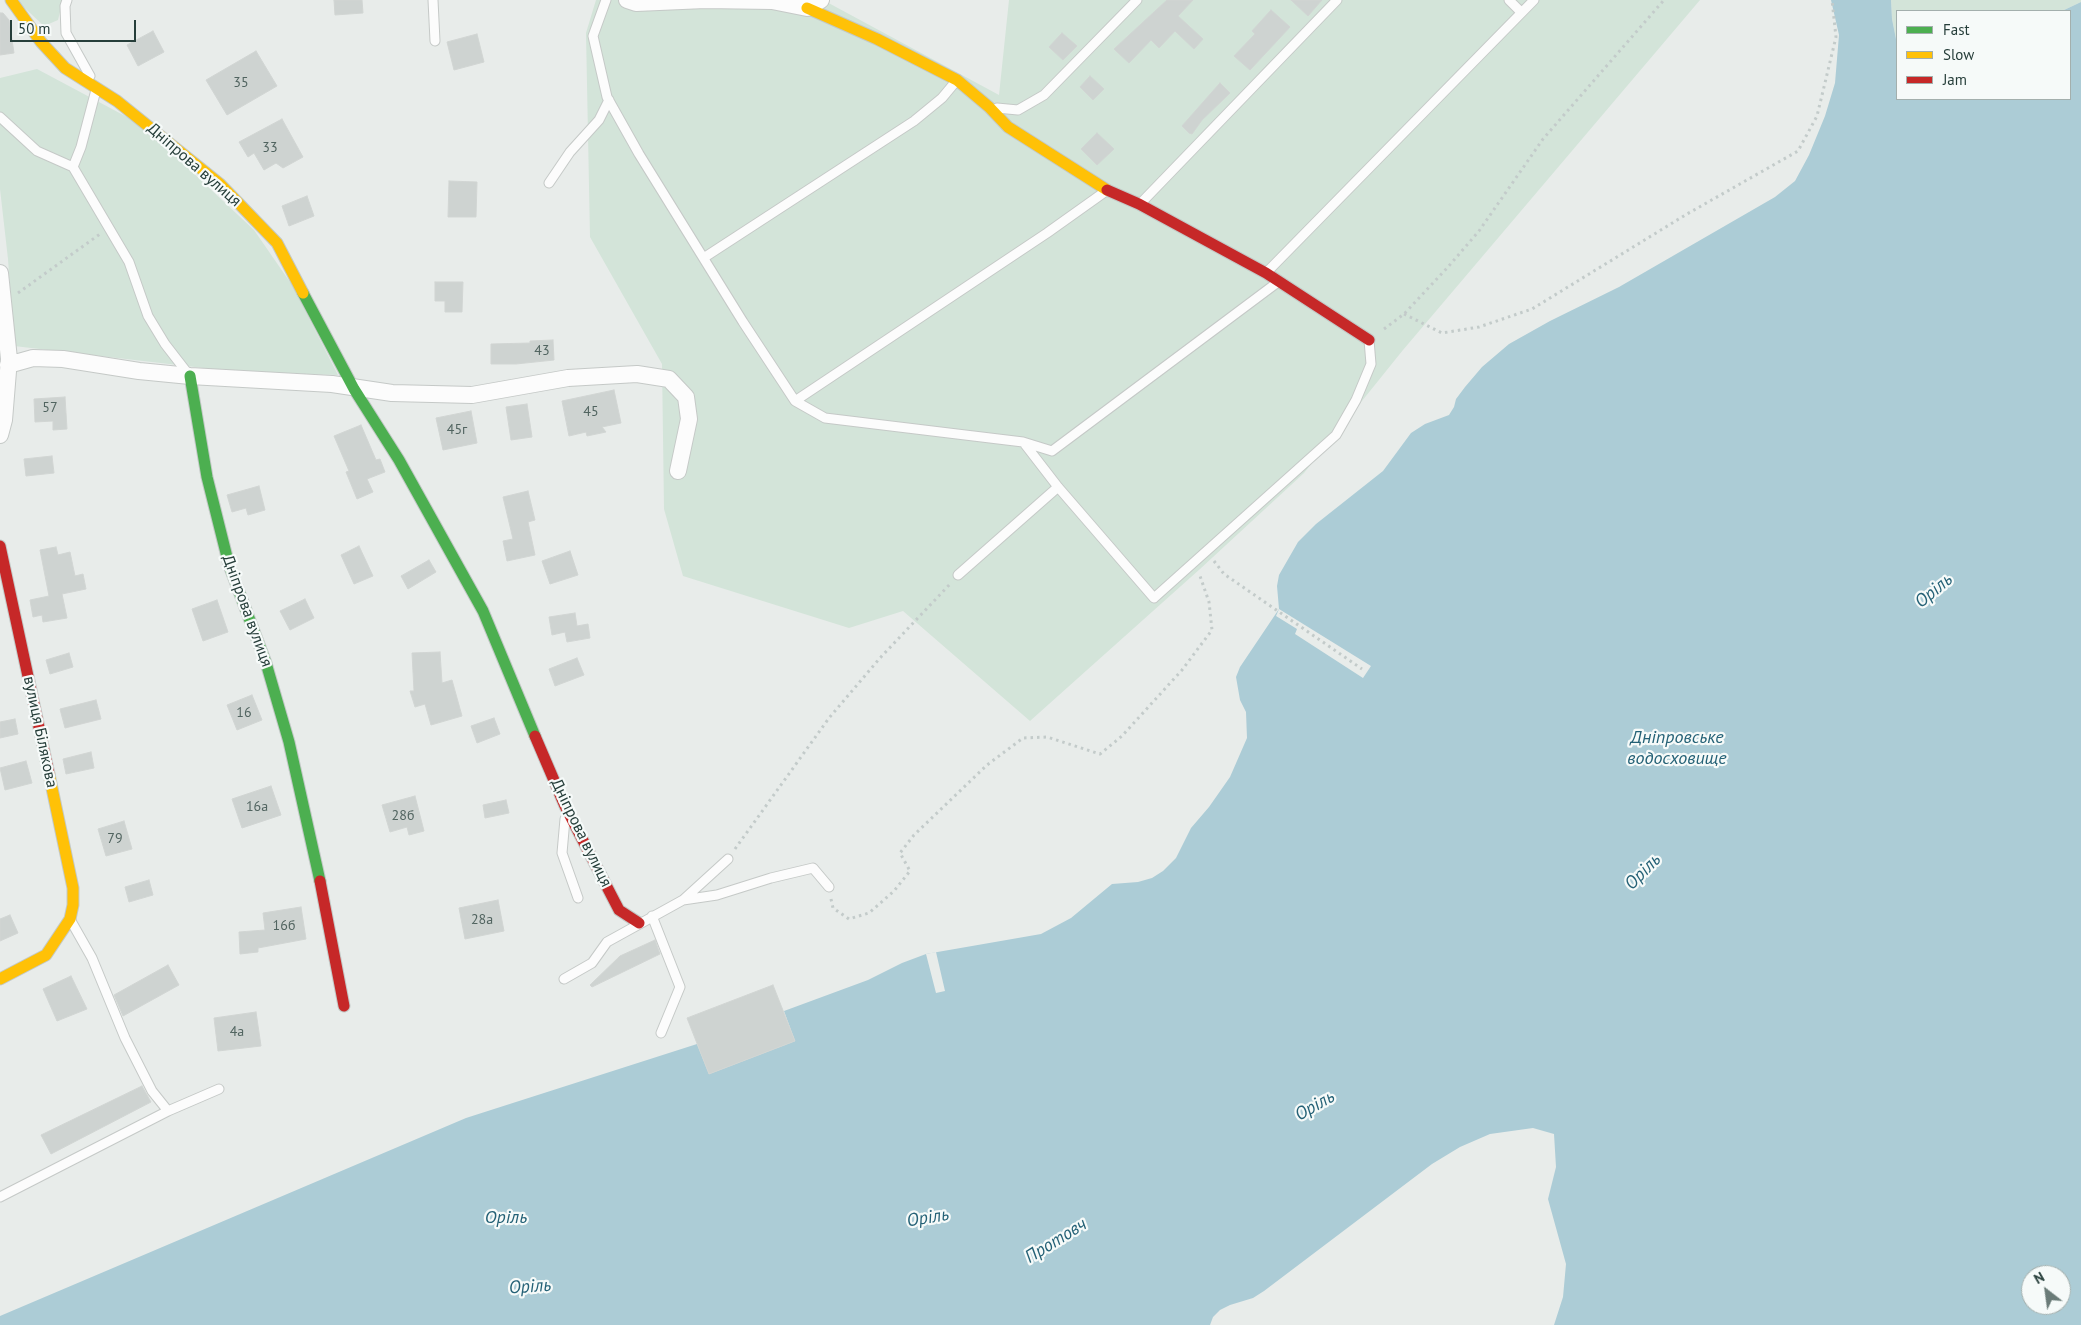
<!DOCTYPE html>
<meta charset="utf-8">
<style>
body{margin:0}
#map{position:relative;width:2081px;height:1325px;overflow:hidden;background:#e8ecea;font-family:"PT Sans",sans-serif}
canvas{display:block}
.legend{position:absolute;left:1896px;top:10px;width:175px;height:90px;box-sizing:border-box;background:#f6faf9;border:1px solid #a3afad;margin:0;padding:6px 9px;list-style:none;font-size:15px;color:#263e3a}
.legend li{display:flex;align-items:center;gap:10px;height:25px}
.legend b{width:25px;border:1px solid #a3afad}
.north{position:absolute;left:2021px;top:1265px;width:50px;height:50px;box-sizing:border-box;background:#f6faf9;border:1px solid #a3afad;border-radius:50%;rotate:330deg;font-size:14px;font-weight:700;line-height:20px;text-align:center;color:#263e3a}
.north::after{content:'';display:block;margin:auto;width:18px;height:22px;background:#6a7b78;clip-path:polygon(50% 0,100% 100%,50% 72%,0 100%)}
.scale{position:absolute;left:10px;top:20px;width:126px;height:22px;box-sizing:border-box;border:2px solid #263e3a;border-top:0;padding-left:6px;font-size:15px;line-height:18px;white-space:nowrap;color:#263e3a;-webkit-text-stroke:4px #f6faf9;paint-order:stroke}
</style>
<div id="map">
<canvas width="2081" height="1325"></canvas>
<ul class="legend">
<li><b style="height:6px;background:#4caf50"></b>Fast</li>
<li><b style="height:6px;background:#ffc107"></b>Slow</li>
<li><b style="height:6px;background:#c62828"></b>Jam</li>
</ul>
<div class="north">N</div>
<div class="scale">50 m</div>
</div>
<script>
const ctx = document.querySelector('canvas').getContext('2d');
ctx.lineJoin = 'round';
function fill(path, color) {
  ctx.fillStyle = color;
  ctx.fill(path, 'evenodd');
}
function poly(rows) {
  const path = new Path2D();
  for (const r of rows) {
    path.moveTo(r[0], r[1]);
    for (let i = 2; i < r.length; i += 2) path.lineTo(r[i], r[i + 1]);
  }
  return path;
}
function strokePath(path, color, width, dash) {
  ctx.strokeStyle = color;
  ctx.lineWidth = width;
  ctx.lineCap = dash ? 'butt' : 'round';
  ctx.setLineDash(dash || []);
  ctx.stroke(path);
}
function label(font, color, halo, rows, align = 'center') {
  ctx.font = font + ' "PT Sans",sans-serif';
  ctx.lineWidth = 4.5;
  ctx.setLineDash([]);
  ctx.textBaseline = 'middle';
  ctx.strokeStyle = halo;
  ctx.fillStyle = color;
  for (const [text, x, y, turn = 0] of rows) {
    ctx.save();
    ctx.translate(x, y);
    ctx.rotate((+turn || 0) * Math.PI / 180);
    ctx.textAlign = isNaN(turn) ? turn : align;
    if (halo) ctx.strokeText(text, 0, 0);
    ctx.fillText(text, 0, 0);
    ctx.restore();
  }
}
const green = poly([
 [16,0,63,0,58,20,44,26],
 [596,0,823,0,999,95,1009,0,1700,0,1403,350,1304,473,1200,569,1030,721,903,611,849,628,683,576,664,509,662,364,590,237,586,33],
 [1891,0,2081,0,2081,2,2062,11,1897,11,1897,44,1892,19],
 [37,69,142,125,254,230,292,285,338,375,238,372,14,346,8,259,0,189,0,78]
]);
const water = poly([
 [1831,0,1891,0,1892,19,1897,44,1897,99,2070,99,2070,11,2062,11,2081,2,2081,1325,1554,1325,1563,1297,1566,1264,1548,1199,1556,1167,1554,1134,1533,1128,1490,1134,1460,1147,1432,1164,1264,1291,1253,1298,1230,1305,1220,1310,1213,1317,1210,1325,0,1325,0,1316,466,1118,697,1044,709,1074,795,1041,784,1011,868,980,902,963,926,954,1041,934,1071,918,1112,884,1138,882,1152,878,1163,871,1176,858,1191,828,1209,807,1230,777,1247,738,1246,712,1240,700,1236,677,1240,667,1279,609,1277,586,1279,575,1298,542,1316,524,1383,471,1411,433,1425,424,1449,415,1454,407,1456,399,1465,387,1482,367,1509,344,1550,321,1619,287,1775,197,1795,181,1809,155,1825,116,1835,83,1839,35],
 [2031,1275,2061,1275,2061,1305,2031,1305]
]);
const pier = poly([
 [1279,609,1371,666,1363,678,1295,634,1297,629,1276,616],
 [936,952,945,991,936,993,926,954]
]);
const building = poly([
 [334,0,362,0,363,13,335,15,334,0],
 [1167,0,1193,0,1178,16,1203,39,1194,49,1175,31,1159,48,1151,40,1129,63,1114,49,1167,0],
 [1291,0,1322,0,1308,16,1291,0],
 [1271,10,1290,27,1250,70,1234,56,1255,34,1252,31,1271,10],
 [0,13,3,13,9,20,14,53,0,55,0,13],
 [153,31,164,52,138,66,127,45,153,31],
 [1062,33,1077,46,1063,60,1049,47,1062,33],
 [477,34,484,62,454,70,447,42,477,34],
 [256,51,277,86,227,115,206,80,256,51],
 [1090,76,1104,89,1093,100,1080,87,1090,76],
 [1220,83,1230,93,1202,120,1192,134,1189,133,1182,126,1220,83],
 [282,119,303,157,283,168,276,163,264,170,254,153,248,157,239,142,282,119],
 [1097,133,1114,149,1097,165,1081,149,1097,133],
 [449,181,477,182,476,217,448,217,449,181],
 [307,196,314,216,289,226,282,206,307,196],
 [435,282,463,282,462,312,445,312,445,301,435,301,435,282],
 [553,340,554,360,516,364,491,364,491,344,530,343,530,341,553,340],
 [614,390,621,423,602,427,606,432,587,436,586,432,569,436,562,401,614,390],
 [65,397,67,429,53,430,53,421,35,422,34,399,65,397],
 [527,404,532,437,511,440,506,407,527,404],
 [471,411,477,443,443,450,436,418,471,411],
 [361,425,376,460,380,459,385,472,367,479,373,492,357,499,346,472,349,471,334,436,361,425],
 [52,456,54,473,26,476,24,459,52,456],
 [259,486,265,510,248,515,246,508,232,512,227,495,259,486],
 [528,491,535,520,528,522,535,555,507,561,503,541,513,539,503,497,528,491],
 [359,546,373,576,354,584,341,555,359,546],
 [56,547,58,555,70,552,75,576,83,574,86,589,62,594,67,618,43,622,42,615,33,617,30,600,49,596,40,550,56,547],
 [570,551,578,575,550,584,542,561,570,551],
 [429,560,436,572,408,589,401,576,429,560],
 [305,599,314,618,290,630,280,611,305,599],
 [217,600,228,632,203,641,192,609,217,600],
 [575,613,577,626,588,624,590,638,567,642,565,632,552,635,549,617,575,613],
 [440,652,442,683,452,680,462,716,431,725,425,704,415,707,410,691,414,691,412,653,440,652],
 [69,653,73,667,50,674,46,660,69,653],
 [577,658,584,675,555,686,549,669,577,658],
 [252,695,262,720,237,730,227,705,252,695],
 [96,700,101,719,65,728,60,709,96,700],
 [494,718,500,734,477,743,471,726,494,718],
 [15,719,18,734,0,738,0,722,15,719],
 [91,752,94,768,66,774,63,759,91,752],
 [26,761,32,783,5,790,0,768,26,761],
 [271,786,281,815,242,828,232,799,271,786],
 [415,796,424,831,409,835,407,827,390,832,382,805,415,796],
 [506,800,509,813,485,818,483,805,506,800],
 [124,821,132,849,106,856,98,829,124,821],
 [149,880,153,895,129,902,125,887,149,880],
 [498,900,504,931,465,939,459,908,498,900],
 [301,907,306,939,258,948,258,952,240,954,239,932,265,930,263,913,301,907],
 [10,915,18,933,0,941,0,919,10,915],
 [655,940,660,954,592,987,590,985,620,956,655,940],
 [168,965,179,985,123,1016,114,995,168,965],
 [71,976,87,1009,57,1021,43,989,71,976],
 [773,985,795,1041,709,1074,687,1018,773,985],
 [256,1012,261,1046,218,1051,214,1018,256,1012],
 [142,1086,151,1102,51,1154,41,1135,142,1086]
]);
const path = poly([
 [18,293,100,234],
 [1404,314,1442,333,1479,327,1532,309,1687,214,1798,151,1817,116,1836,37,1832,0],
 [1384,329,1404,314,1448,267,1479,231,1543,139,1664,0],
 [1214,561,1224,574,1362,669],
 [735,849,829,718,880,658,951,583],
 [831,899,833,908,849,919,869,913,894,891,910,871,900,853,914,835,987,765,1023,738,1047,737,1100,754,1122,736,1182,670,1212,630,1209,602,1199,573]
]);
const lane = poly([
 [67,0,65,6,66,33,90,76],
 [433,0,435,41],
 [606,0,593,36,607,97,639,154,743,322,795,401,825,418,1023,442,1052,451,1278,282],
 [1509,0,1521,12],
 [96,90,81,147,73,167,129,262,148,316,165,344,189,375],
 [997,108,1018,110,1044,95,1137,0],
 [0,117,37,151,73,167],
 [549,183,570,152,599,120,609,100],
 [1141,203,1337,0],
 [705,257,914,121,942,98,957,80],
 [1266,273,1534,0],
 [795,401,1047,233,1106,191],
 [1024,443,1058,487,1154,598,1336,435,1356,400,1371,364,1369,340],
 [958,575,1058,487],
 [565,819,562,853,578,898],
 [683,900,717,895,771,878,813,868,829,887],
 [652,916,680,987,661,1033],
 [71,921,92,958,125,1038,152,1091,168,1111],
 [564,979,592,963,607,942,683,900,728,859],
 [0,1197,168,1111,219,1089]
]);
const street = poly([
 [627,0,636,3,705,0,772,1,807,8,821,0],
 [0,273,9,359,4,420,0,435],
 [8,365,33,358,63,359,139,371,190,376,332,384,392,393,472,395,568,378,637,374,669,379,686,397,689,419,678,471]
]);
const fast = poly([
 [303,293,354,389,399,460,483,611,535,736],
 [190,376,207,477,229,565,266,663,289,742,320,881]
]);
const slow = poly([
 [11,0,41,42,65,68,117,101,220,184,277,243,303,293],
 [807,8,877,39,957,80,989,107,1008,127,1107,190],
 [0,979,46,955,70,919,73,905,73,888,49,774]
]);
const jam = poly([
 [1107,190,1139,204,1266,273,1369,340],
 [0,546,49,774],
 [535,736,565,806,619,910,639,923],
 [320,881,344,1006]
]);
const numberNames = [
 ["35",241,83],
 ["33",270,148],
 ["43",542,351],
 ["57",50,408],
 ["45",591,412],
 ["45г",457,430],
 ["16",244,713],
 ["16а",257,807],
 ["28б",403,816],
 ["79",115,839],
 ["28а",482,920],
 ["16б",284,926],
 ["4а",237,1032]
];
const streetNames = [
 ["Дніпрова вулиця",194,165,41],
 ["Дніпрова вулиця",247,611,70],
 ["вулиця Білякова",40,732,78],
 ["Дніпрова вулиця",581,833,64]
];
const waterNames = [
 ["Оріль",1934,591,-40],
 ["Дніпровське",1677,738],
 ["водосховище",1677,759],
 ["Оріль",1643,872,-45],
 ["Оріль",1315,1106,-30],
 ["Орiль",506,1218],
 ["Оріль",928,1218,-9],
 ["Протовч",1056,1241,-32],
 ["Оріль",530,1287,-4]
];
fill(green, '#d3e4d9');
fill(water, '#acccd6');
fill(pier, '#e8ecea');
fill(building, '#ced3d1');
strokePath(building, '#d1d5d3', 1);
strokePath(lane, '#c5c9c7', 11);
strokePath(street, '#c5c9c7', 18);
strokePath(fast, '#c3c9c7', 13);
strokePath(slow, '#c3c9c7', 13);
strokePath(jam, '#c3c9c7', 13);
strokePath(path, '#c3cbca', 3, [2.5, 4]);
strokePath(lane, '#fcfcfc', 9);
strokePath(street, '#fcfcfc', 16);
strokePath(fast, '#4caf50', 11);
strokePath(slow, '#ffc107', 11);
strokePath(jam, '#c62828', 11);
label('14px', '#516460', null, numberNames);
label('16px', '#263e3a', '#f6faf9', streetNames);
label('italic 18px', '#246176', '#f6faf9', waterNames);
</script>
